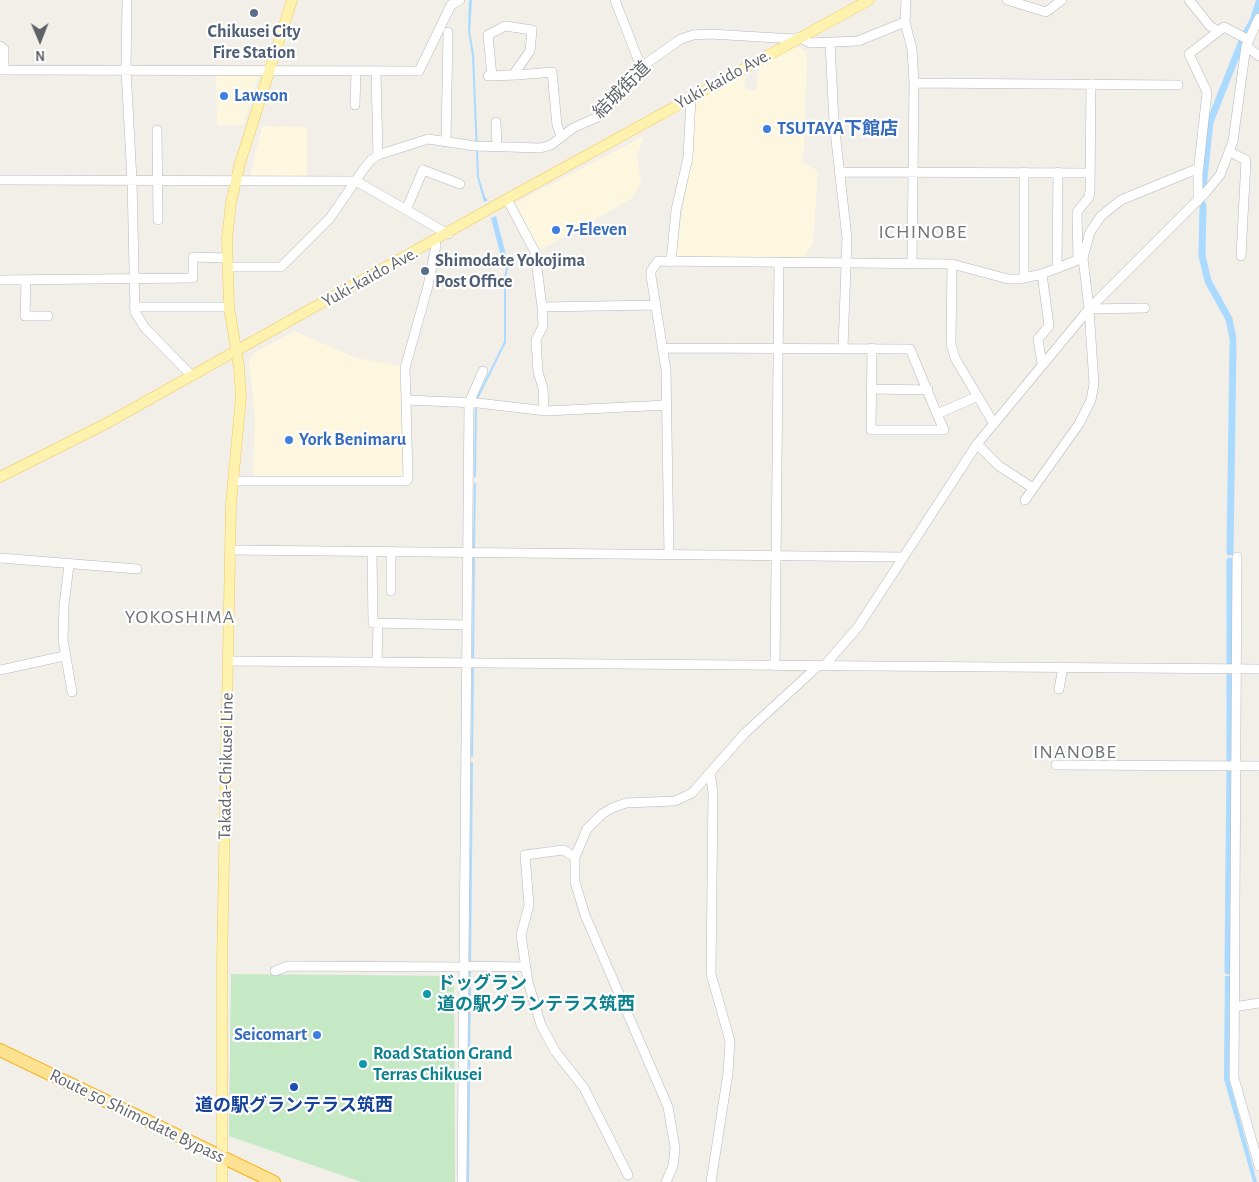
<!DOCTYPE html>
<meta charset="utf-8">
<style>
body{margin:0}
#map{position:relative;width:1259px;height:1182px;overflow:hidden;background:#f1efe8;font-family:"Alegreya Sans",sans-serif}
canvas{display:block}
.north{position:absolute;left:15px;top:15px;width:50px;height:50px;-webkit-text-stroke:4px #fff;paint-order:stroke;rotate:179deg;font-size:14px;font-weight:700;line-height:20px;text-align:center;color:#5f6368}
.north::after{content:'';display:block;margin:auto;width:18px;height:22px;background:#5f6368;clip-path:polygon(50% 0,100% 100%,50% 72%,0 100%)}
</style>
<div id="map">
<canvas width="1259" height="1182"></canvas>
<div class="north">N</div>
</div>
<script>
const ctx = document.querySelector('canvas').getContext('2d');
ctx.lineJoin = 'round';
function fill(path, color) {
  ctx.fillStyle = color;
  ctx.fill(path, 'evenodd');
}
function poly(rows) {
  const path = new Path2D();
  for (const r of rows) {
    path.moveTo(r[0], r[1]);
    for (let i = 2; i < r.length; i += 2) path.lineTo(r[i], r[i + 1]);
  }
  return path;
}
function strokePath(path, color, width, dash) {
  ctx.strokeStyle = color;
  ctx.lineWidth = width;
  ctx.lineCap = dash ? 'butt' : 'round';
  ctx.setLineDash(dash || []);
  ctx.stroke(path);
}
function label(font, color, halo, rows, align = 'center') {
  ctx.font = font + ' "Alegreya Sans","Noto Sans JP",sans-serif';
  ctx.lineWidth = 4.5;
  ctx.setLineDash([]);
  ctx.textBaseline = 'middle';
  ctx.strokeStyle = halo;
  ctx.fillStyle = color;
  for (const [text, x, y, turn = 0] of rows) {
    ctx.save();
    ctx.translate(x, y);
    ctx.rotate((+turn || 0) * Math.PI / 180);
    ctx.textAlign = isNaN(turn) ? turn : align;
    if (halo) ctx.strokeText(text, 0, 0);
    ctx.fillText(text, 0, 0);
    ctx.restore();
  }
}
const commercial = poly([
 [799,47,807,52,807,58,804,149,801,161,818,171,813,242,804,259,675,259,691,159,695,102,746,73,744,88,756,91,759,66,786,51],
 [216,75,259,75,243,125,217,125],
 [262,126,307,127,307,176,250,177],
 [644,136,637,156,641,183,631,199,538,251,513,204],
 [294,331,356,358,403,366,407,479,253,477,255,416,249,363,255,352]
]);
const green = poly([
 [231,974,454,976,455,1182,361,1182,229,1136]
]);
const water = poly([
 [469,0,472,0,470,32,474,54,479,177,485,197,488,200,484,202,477,177,472,56,468,30],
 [496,216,505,251,511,267,506,266,500,253,491,218],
 [1225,976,1230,976,1229,1079,1257,1182,1253,1182,1224,1079]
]);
const stream = poly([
 [477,399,505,342,505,277,508,265],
 [475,476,476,406],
 [474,549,475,484],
 [473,661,474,556],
 [472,756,473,666],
 [470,962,472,763],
 [468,1182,470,969]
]);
const canal = poly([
 [1246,33,1253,21,1259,2],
 [1203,188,1210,122,1242,41],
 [1203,205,1202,256,1208,281,1229,319,1233,339],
 [1230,552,1233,344],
 [1230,561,1230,662],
 [1230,761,1230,676],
 [1228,971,1230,770]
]);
const minor = poly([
 [127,0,126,70,132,180,135,312,145,328,192,376],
 [615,0,641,67],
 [906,0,905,22,912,49,914,83,912,264],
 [1007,0,1046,12,1062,0],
 [1189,0,1210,26,1218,31],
 [799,37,810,43,858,41,905,22],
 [830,43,834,122,847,238,843,348],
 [0,46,4,49,4,70],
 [1246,46,1259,56],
 [0,70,419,71,451,5,460,0],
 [376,71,378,155],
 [488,76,518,75,552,72,557,125,561,136],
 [492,76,488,35,505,26,532,30,530,51,513,75],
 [914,83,1178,85],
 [355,105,356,71],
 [496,122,497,147],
 [157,130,158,220],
 [446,142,448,32],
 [1230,152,1246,160,1241,256],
 [839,172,1090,173],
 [0,180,356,181,448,234],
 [507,199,535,252,542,307,655,305],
 [1198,201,1198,174,1207,92,1189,54,1224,27,1249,40],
 [406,210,423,170,460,184],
 [434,241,436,245,428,286,405,368,406,400,478,403,546,411,667,405],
 [1078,260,1077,212,1089,197,1090,191,1091,84],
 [671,262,676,210,688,158,691,97],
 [952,264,951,344,955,358,994,424],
 [227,267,281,267,330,218,363,170,371,160,378,155,428,139,475,146,540,148,551,145,573,128,602,115,641,67,681,39,693,35,710,34,795,39],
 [1057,268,1058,172],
 [1042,274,1049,326,1038,339,1042,364],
 [1024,278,1024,172],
 [0,280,193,278,193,257,227,258],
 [26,280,25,316,48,316],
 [134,307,229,307],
 [542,307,543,326,536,340,538,372,543,388,544,411],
 [1089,309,1145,308],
 [663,348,910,349,937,414,976,397],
 [872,348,871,430,944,430,937,414],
 [871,389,928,390],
 [977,444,999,466,1033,488],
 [233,481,406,481,408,479,406,400],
 [1025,500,1079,424,1091,400,1094,384,1089,309,1083,258,1090,232,1101,216,1121,200,1199,168],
 [231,550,904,557],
 [372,552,373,623,467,625],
 [669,555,666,370,651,276,651,271,658,261,952,264,1008,279,1020,279,1042,274,1083,258],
 [1237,557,1234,1078,1259,1166],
 [0,558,137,569],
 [69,565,64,605,63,640,72,692],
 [391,591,391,551],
 [228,661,1259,669],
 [377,662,378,624],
 [775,666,779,262],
 [824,666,858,627,977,444,1089,309,1206,192,1220,175,1233,141,1246,46,1259,18],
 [0,670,64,656],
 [1059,689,1063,667],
 [1056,765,1259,766],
 [710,774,713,792,711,974,730,1041,728,1073,711,1182],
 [575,857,563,850,525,855,529,905,521,935,528,982,541,1025,555,1051,584,1088,628,1175],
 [464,966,525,967],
 [275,971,288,966,464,967],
 [1234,1007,1259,1003],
 [462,1182,469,403,483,371],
 [666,1182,673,1166,675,1148,668,1107,585,915,575,882,575,857,587,829,602,814,612,808,626,803,675,801,692,793,745,733,818,666]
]);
const major = poly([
 [0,477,109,422,507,199,869,0],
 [222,1182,222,963,231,504,241,397,239,367,229,307,227,238,231,203,240,163,292,0]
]);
const highway = poly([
 [0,1050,274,1182]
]);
const markers = [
 [254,13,5,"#5c6f8a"],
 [224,96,5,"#3f7fe0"],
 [767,129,5,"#3f7fe0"],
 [556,230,5,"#3f7fe0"],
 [425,271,5,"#5c6f8a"],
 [289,440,5,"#3f7fe0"],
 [427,994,5,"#0f9aa8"],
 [317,1035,5,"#3f7fe0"],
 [363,1064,5,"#0f9aa8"],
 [294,1087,5,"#1a4fb4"]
];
const serviceNames = [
 ["Chikusei City",254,32],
 ["Fire Station",254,53],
 ["Shimodate Yokojima",435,261,"left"],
 ["Post Office",435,282,"left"]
];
const streetNames = [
 ["Yuki-kaido Ave.",723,79,-29],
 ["結城街道",622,90,-45],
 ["Yuki-kaido Ave.",370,277,-29],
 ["Takada-Chikusei Line",226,766,-89],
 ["Route 50 Shimodate Bypass",137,1116,26]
];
const shopNames = [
 ["Lawson",234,96],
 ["TSUTAYA下館店",777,129],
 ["7-Eleven",566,230],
 ["York Benimaru",299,440],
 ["Seicomart",307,1035,"right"]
];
const cultureNames = [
 ["ドッグラン",437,984],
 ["道の駅グランテラス筑西",437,1005],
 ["Road Station Grand",373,1054],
 ["Terras Chikusei",373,1075]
];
const transitNames = [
 ["道の駅グランテラス筑西",294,1106]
];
const quarterNames = [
 ["ICHINOBE",923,232],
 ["YOKOSHIMA",180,617],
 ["INANOBE",1075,752]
];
fill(commercial, '#fef7e0');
fill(green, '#c5e8c5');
fill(water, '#aadaff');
strokePath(stream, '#aadaff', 2);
strokePath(canal, '#aadaff', 7);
strokePath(minor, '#b5b8bc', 10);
strokePath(major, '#f2c960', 11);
strokePath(highway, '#f9ab00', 14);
strokePath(minor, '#fff', 9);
strokePath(major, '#fff2af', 10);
strokePath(highway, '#fde293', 12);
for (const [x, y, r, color] of markers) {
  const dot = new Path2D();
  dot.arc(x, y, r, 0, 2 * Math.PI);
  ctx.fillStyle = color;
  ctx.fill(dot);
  strokePath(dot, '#fff', 2);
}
label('bold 18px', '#4e5e75', '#fff', serviceNames);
label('18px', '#5f6368', '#fff', streetNames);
label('bold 18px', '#366cbe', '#fff', shopNames, 'left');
label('bold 18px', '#0d838f', '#fff', cultureNames, 'left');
label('bold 18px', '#164399', '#fff', transitNames);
ctx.letterSpacing = '1px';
label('20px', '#70757a', '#fff', quarterNames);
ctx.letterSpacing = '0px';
</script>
